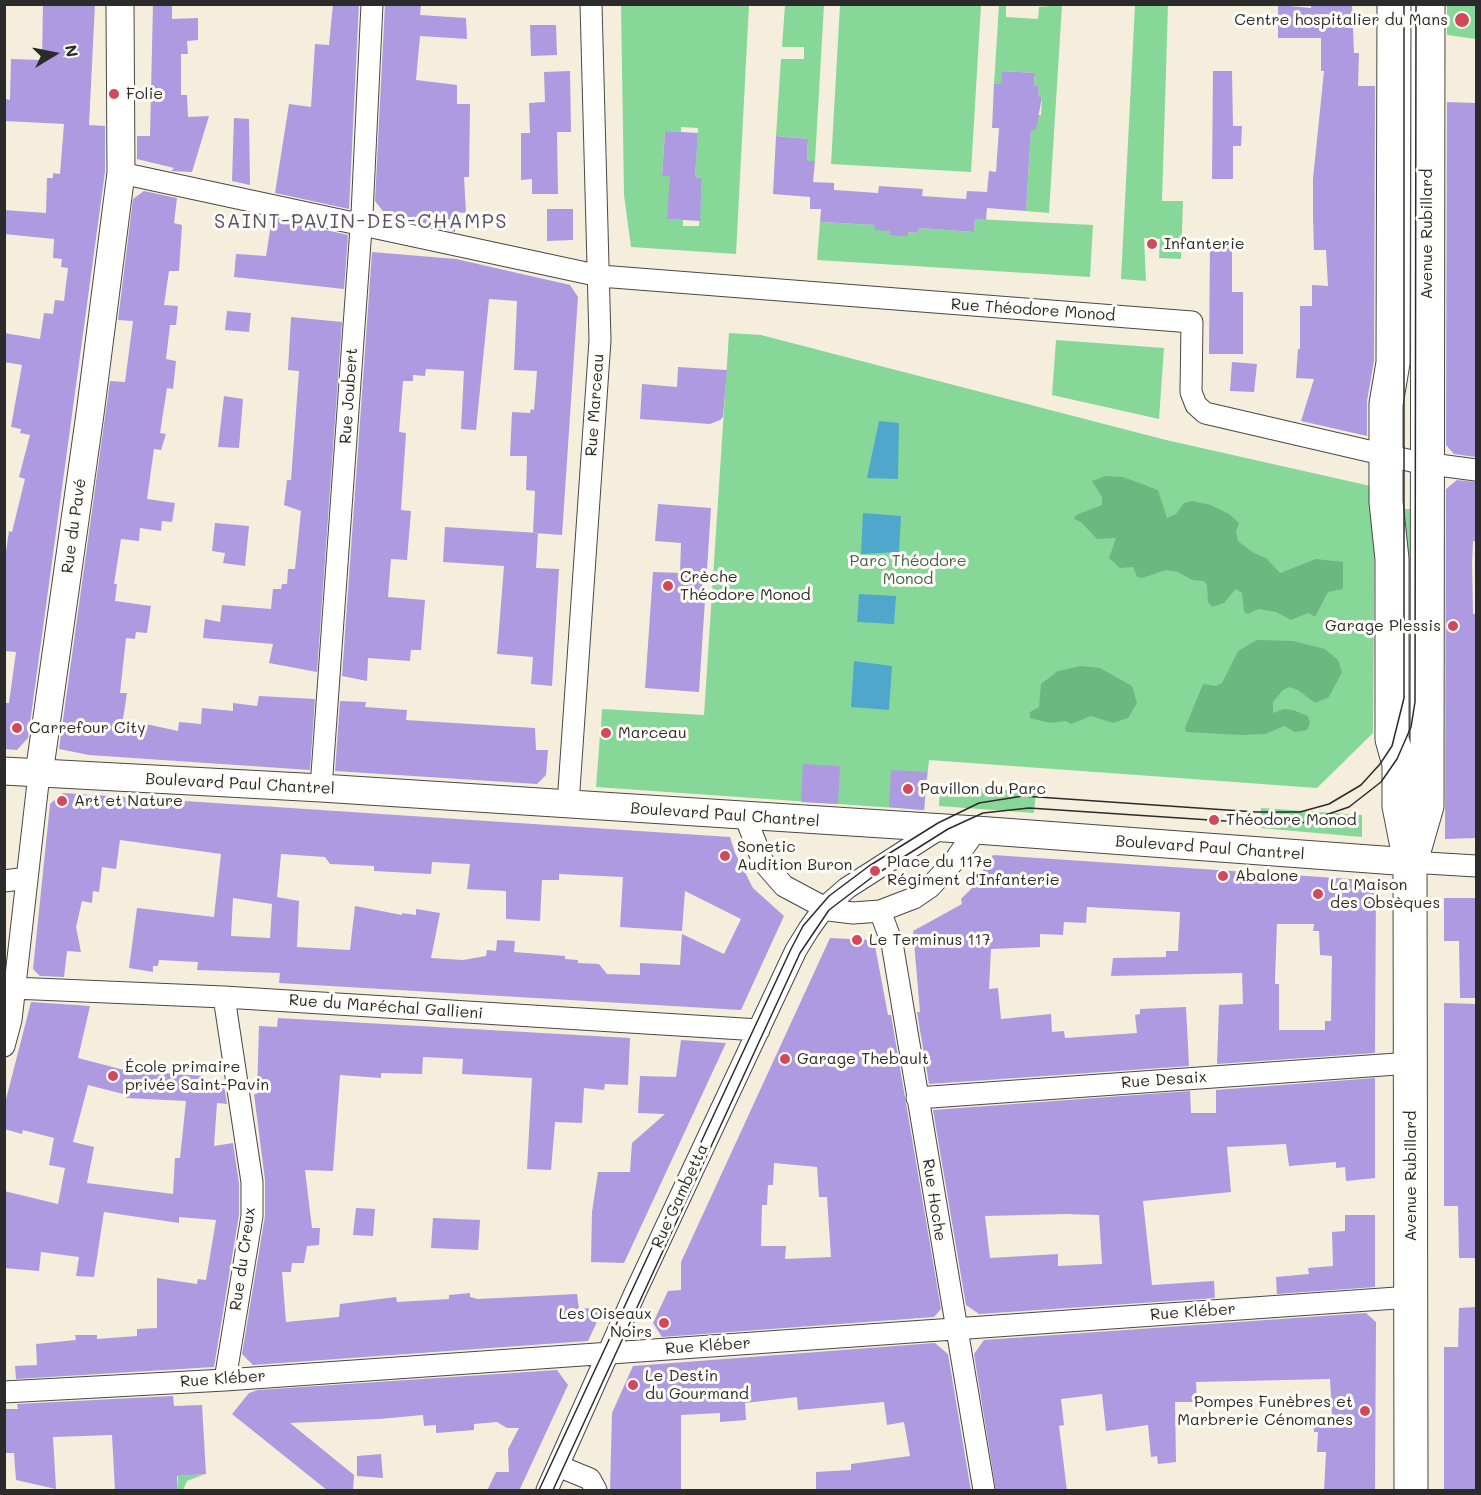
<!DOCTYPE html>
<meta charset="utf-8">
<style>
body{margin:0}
#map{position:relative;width:1481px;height:1495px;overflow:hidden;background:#f5eedc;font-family:Mali,sans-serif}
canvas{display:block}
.frame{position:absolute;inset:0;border:6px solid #2b2b2b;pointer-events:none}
.north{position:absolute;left:24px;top:24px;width:60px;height:60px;-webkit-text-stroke:4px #fdfcf7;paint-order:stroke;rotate:80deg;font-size:16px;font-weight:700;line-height:24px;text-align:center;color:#2b2b2b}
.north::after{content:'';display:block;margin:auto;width:21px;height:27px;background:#2b2b2b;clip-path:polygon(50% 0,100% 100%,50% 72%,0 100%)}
</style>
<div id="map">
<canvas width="1481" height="1495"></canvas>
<div class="frame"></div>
<div class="north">N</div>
</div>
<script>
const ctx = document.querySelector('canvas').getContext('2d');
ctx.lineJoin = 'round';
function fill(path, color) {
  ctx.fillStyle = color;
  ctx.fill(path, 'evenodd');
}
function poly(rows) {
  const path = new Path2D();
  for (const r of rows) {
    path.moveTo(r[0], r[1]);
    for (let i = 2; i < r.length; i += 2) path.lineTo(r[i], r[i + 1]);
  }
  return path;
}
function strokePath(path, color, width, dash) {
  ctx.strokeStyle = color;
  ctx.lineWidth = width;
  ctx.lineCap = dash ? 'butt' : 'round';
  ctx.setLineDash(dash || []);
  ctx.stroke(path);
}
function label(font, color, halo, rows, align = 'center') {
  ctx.font = font + ' Mali,sans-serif';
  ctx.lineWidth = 6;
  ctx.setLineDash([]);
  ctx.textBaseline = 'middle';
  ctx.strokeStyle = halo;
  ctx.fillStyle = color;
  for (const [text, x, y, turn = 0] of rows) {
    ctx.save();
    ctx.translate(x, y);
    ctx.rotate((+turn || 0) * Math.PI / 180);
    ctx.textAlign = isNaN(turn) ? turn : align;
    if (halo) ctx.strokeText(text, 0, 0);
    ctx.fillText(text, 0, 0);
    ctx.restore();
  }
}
const green = poly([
 [621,5,749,5,736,254,631,247,624,195],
 [681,127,698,128,695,177,702,178,699,226,683,226,683,220,667,219,670,187,674,176,662,175,665,131,681,132],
 [785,5,824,5,815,161,807,161,808,139,776,136,781,59,804,59,804,47,782,47],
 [840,5,981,5,971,172,831,164],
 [999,5,1006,5,1006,17,1038,19,1039,7,1062,5,1049,213,1026,211,1031,130,1036,130,1037,115,1041,115,1042,97,1038,96,1039,86,1034,85,1035,73,1003,71,1001,83,994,84],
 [1135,5,1168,5,1162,201,1183,201,1181,259,1159,258,1160,239,1144,238,1146,281,1121,279],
 [1447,5,1476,5,1476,39,1447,35],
 [975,219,1093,225,1090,277,817,260,820,222,875,225,890,231,890,235,908,236,908,232,918,233,919,228,974,232],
 [729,333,761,335,1166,440,1375,487,1373,733,1317,788,929,760,924,810,596,787,600,735,611,735,611,727,601,727,602,709,704,715],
 [1056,340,1164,348,1159,419,1052,395],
 [1403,509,1419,509,1417,799,1406,731],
 [940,786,1036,792,1034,813,939,806],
 [1261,808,1362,815,1362,837,1260,828],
 [205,1474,187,1481,183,1490,177,1490,178,1476]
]);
const forest = poly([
 [1106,476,1123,477,1158,490,1167,518,1176,514,1184,503,1192,501,1211,505,1229,514,1239,523,1236,532,1238,541,1252,552,1266,558,1280,573,1316,559,1343,562,1343,589,1328,592,1315,617,1308,613,1291,620,1276,612,1258,609,1248,614,1244,612,1242,593,1236,589,1224,603,1212,607,1208,602,1207,585,1204,581,1192,580,1178,572,1166,570,1142,578,1137,577,1133,567,1120,568,1109,558,1116,538,1097,539,1081,522,1074,519,1076,515,1102,505,1102,497,1092,481],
 [1257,640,1293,641,1325,649,1338,660,1342,672,1329,697,1315,703,1298,690,1289,687,1283,690,1273,702,1273,713,1284,709,1293,710,1308,716,1310,723,1307,730,1295,732,1284,726,1265,734,1242,735,1186,732,1185,728,1203,684,1216,686,1222,683,1238,651],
 [1081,666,1100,668,1132,686,1137,703,1128,718,1113,723,1091,716,1071,724,1066,721,1050,723,1030,718,1030,712,1039,707,1041,684,1058,671]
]);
const water = poly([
 [879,421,899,423,898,479,867,478],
 [863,513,901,516,899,552,861,554],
 [859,594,896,596,894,624,857,622],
 [854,661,892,666,889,710,851,707]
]);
const building = poly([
 [43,4,95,4,89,125,105,126,105,172,28,738,17,750,4,749,4,703,9,703,16,652,4,651,4,565,9,531,12,532,25,479,19,477,30,435,20,433,21,429,11,427,22,365,4,362,4,333,40,339,44,313,53,314,55,300,64,301,68,268,61,267,62,259,53,258,54,239,4,234,4,210,46,213,47,178,53,178,53,173,60,174,64,124,5,121,6,99,10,100,11,59,42,60],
 [153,4,172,4,172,19,198,18,198,40,187,41,188,54,181,54,181,95,187,95,188,117,209,116,192,172,171,171,174,168,137,159,137,136,150,136],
 [333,4,359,4,349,209,275,193,289,104,311,107,315,44,329,45],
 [385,4,421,4,420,15,466,18,467,39,420,36,416,80,457,85,457,104,470,104,469,177,464,177,466,213,455,212,455,232,386,215,375,201],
 [1311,4,1352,4,1354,53,1359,53,1358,86,1375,86,1374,361,1367,401,1367,436,1301,421,1314,379,1296,378,1298,349,1300,349,1300,306,1312,306,1312,285,1328,286,1326,250,1314,250,1313,217,1313,179,1324,71,1321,71,1321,38,1278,38,1278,5,1311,8],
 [530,25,556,25,557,55,531,56],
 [570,71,571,132,557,132,558,194,532,194,532,179,521,180,521,133,530,133,529,103,545,102,544,72],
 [1002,71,1035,73,1034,85,1039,86,1038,96,1042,97,1036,130,1031,130,1026,211,987,208,986,220,975,219,974,232,919,228,918,233,908,232,908,236,899,236,890,235,890,231,875,230,875,225,820,222,821,209,810,209,810,197,773,194,776,136,808,139,807,161,815,161,813,182,834,183,834,190,878,193,879,186,923,189,922,196,966,199,967,191,987,192,989,171,996,172,999,128,992,128,994,84,1001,83],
 [1213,71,1232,71,1233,126,1242,126,1241,146,1233,146,1233,179,1212,179],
 [1447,102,1476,103,1476,457,1454,454,1446,445],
 [234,118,249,119,250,185,232,181],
 [665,131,698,133,695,177,702,178,700,221,667,219,670,176,662,176],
 [144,191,177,198,174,223,182,225,179,271,169,271,164,305,178,306,176,325,170,325,166,359,176,361,173,389,167,388,160,433,166,434,161,450,154,449,147,499,175,503,172,522,162,521,161,531,140,528,139,541,121,539,114,584,117,584,115,601,151,606,147,633,136,632,135,639,126,638,120,693,127,693,123,719,178,731,179,722,201,724,202,708,233,711,233,703,257,706,259,696,315,699,310,770,89,755,59,749,110,381,125,382,133,321,118,320,133,199],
 [547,209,573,209,573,240,547,241],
 [272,218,348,235,344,289,234,277,236,254,266,256],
 [1232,241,1232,292,1243,292,1243,354,1209,354,1210,242],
 [372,252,456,259,570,285,578,297,562,535,533,533,535,491,526,490,527,456,510,456,512,412,530,413,531,409,534,410,537,371,514,370,517,301,489,299,476,430,461,429,464,371,426,369,425,376,413,375,413,381,403,381,399,432,406,433,401,510,411,511,407,560,391,559,388,597,425,600,421,650,411,650,410,661,368,658,367,681,342,676],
 [227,311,251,313,249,332,225,330],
 [291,317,342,322,317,672,269,663,273,644,203,638,205,619,220,622,222,605,271,609,273,589,281,589,282,584,287,584,288,569,295,569,301,511,284,505,287,480,291,480,299,371,288,370],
 [1232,362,1257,364,1254,392,1230,391],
 [678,367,727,370,723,417,720,420,710,424,640,419,642,384,677,387],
 [224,396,243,399,239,448,218,447],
 [1457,480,1476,482,1476,542,1473,541,1472,564,1473,614,1476,614,1476,838,1445,839,1446,489],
 [658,504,711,508,699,692,645,688,653,572,680,573,681,543,655,541],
 [215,523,249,526,245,566,223,563,225,553,212,551],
 [445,527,538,533,536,568,559,569,552,686,531,684,533,657,497,654,504,566,443,562],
 [340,701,366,702,365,707,407,710,406,720,535,728,536,750,548,750,546,775,537,784,335,771],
 [803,764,840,766,838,804,801,802],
 [891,770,927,772,924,810,889,807],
 [63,793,730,837,735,853,753,888,784,916,741,1010,279,983,280,973,197,970,198,962,159,960,158,966,153,966,153,972,129,968,137,908,214,917,221,854,120,840,116,869,102,867,99,892,93,891,92,903,82,901,76,927,81,952,67,951,64,977,40,976,33,969,50,804],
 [281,854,325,857,330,864,374,866,374,871,431,874,432,862,470,864,467,889,506,891,506,919,540,921,542,880,559,880,559,874,623,877,620,927,682,931,685,891,741,919,724,954,682,934,680,965,640,963,640,975,607,974,599,964,578,963,578,960,565,959,565,956,514,952,515,941,497,940,496,951,487,950,486,956,463,960,431,958,440,913,416,909,416,915,402,913,402,915,355,906,350,950,297,947,299,901,277,897],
 [233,898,272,904,270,938,231,936],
 [993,855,1366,880,1376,890,1375,1053,1217,1064,1219,1005,1243,1004,1242,973,1111,976,1113,958,1166,957,1166,951,1178,951,1180,912,1087,907,1086,923,1064,922,1063,935,1040,934,1040,947,991,949,989,989,998,988,1001,1019,1051,1014,1052,1032,1064,1031,1065,1038,1137,1033,1135,1015,1140,1014,1140,1009,1186,1007,1189,1066,929,1084,917,1012,920,1012,913,931,962,904,961,899,971,889],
 [1277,924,1314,924,1313,931,1319,931,1320,955,1332,956,1331,1021,1325,1021,1325,1030,1279,1030,1279,984,1275,984,1275,979],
 [1444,898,1475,898,1476,998,1460,998,1459,941,1444,941],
 [830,938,869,940,875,946,888,1015,891,1015,941,1309,934,1317,662,1337,653,1323,668,1291,681,1290,681,1262],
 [774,1163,817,1167,819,1197,827,1197,831,1257,785,1259,786,1246,761,1246,762,1205,767,1205,768,1185,773,1185],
 [31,1002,90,1006,78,1058,124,1070,203,1076,203,1080,220,1082,225,1090,227,1104,217,1103,214,1146,233,1143,239,1183,239,1215,214,1367,16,1379,15,1366,37,1365,36,1344,76,1340,75,1335,97,1335,97,1339,137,1336,137,1329,157,1328,157,1278,197,1284,198,1279,206,1280,216,1220,179,1217,179,1223,104,1212,94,1277,76,1276,79,1257,41,1252,39,1271,4,1268,4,1191,58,1204,65,1168,49,1165,54,1138,23,1130,22,1134,4,1129,4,1107],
 [88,1085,127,1095,126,1098,186,1101,180,1158,175,1158,173,1194,87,1183,94,1147,73,1142],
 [1444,1003,1476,1004,1476,1258,1459,1258,1458,1206,1444,1206],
 [278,1018,630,1038,628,1085,605,1084,604,1090,584,1088,582,1123,555,1122,551,1170,527,1169,532,1078,462,1074,463,1059,423,1057,422,1074,381,1073,381,1078,340,1075,333,1171,305,1170,312,1228,320,1228,319,1245,307,1246,304,1263,292,1263,291,1272,282,1272,286,1322,339,1317,340,1304,396,1297,397,1302,449,1299,449,1295,470,1293,470,1297,478,1299,577,1294,579,1309,604,1307,588,1341,253,1365,242,1354,265,1216,265,1180,254,1094,257,1094,259,1026,277,1027],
 [681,1040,726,1043,624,1263,591,1262,592,1212,598,1172,630,1172,632,1143,665,1114,638,1113,640,1076,676,1077],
 [1375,1078,1375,1178,1346,1181,1345,1167,1336,1168,1336,1162,1289,1166,1286,1144,1227,1147,1231,1192,1143,1201,1152,1285,1214,1281,1215,1298,979,1314,966,1305,933,1110,1190,1091,1191,1113,1216,1113,1216,1090],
 [1065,1214,1099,1215,1102,1264,1058,1266,1058,1254,990,1258,985,1216],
 [356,1208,375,1209,373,1236,353,1235],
 [1345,1215,1375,1215,1375,1287,1277,1294,1276,1277,1309,1274,1308,1268,1333,1266,1332,1232,1345,1231],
 [433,1218,480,1220,478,1250,431,1248],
 [1476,1307,1476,1491,1444,1491,1444,1347,1458,1347,1459,1308],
 [1366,1313,1376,1322,1375,1491,1324,1491,1326,1452,1317,1452,1318,1432,1314,1432,1313,1415,1332,1415,1330,1379,1196,1382,1197,1402,1175,1402,1176,1462,1158,1464,1157,1456,1151,1457,1148,1425,1106,1431,1102,1394,1061,1399,1064,1425,1059,1426,1067,1491,996,1491,974,1354,984,1340],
 [935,1343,948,1354,971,1491,816,1491,816,1472,851,1470,851,1464,910,1456,904,1422,887,1425,884,1402,798,1410,797,1397,745,1403,746,1420,720,1422,720,1413,681,1415,681,1491,610,1491,612,1413,633,1366],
 [557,1370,568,1385,519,1491,487,1491,496,1472,509,1472,508,1449,519,1428,507,1428,497,1422,474,1424,474,1430,436,1433,436,1425,424,1426,423,1415,379,1419,290,1423,354,1475,353,1491,328,1491,232,1414,249,1393,258,1390],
 [173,1396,174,1406,202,1405,206,1474,177,1476,177,1491,115,1491,112,1435,53,1437,56,1489,16,1480,14,1453,6,1453,4,1409,18,1409,17,1404],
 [381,1454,383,1478,357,1476,357,1456]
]);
const minor = poly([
 [121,173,600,276,1192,322,1191,392,1196,405,1205,413,1416,462,1476,470],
 [321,788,362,214,372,4],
 [568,804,600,340,591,4],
 [745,816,763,862,784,886,829,910,853,913,880,911,914,898,930,887,955,860,976,830],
 [1410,862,1476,866],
 [4,881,27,878],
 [880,911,892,943,984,1490],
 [13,988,224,997,759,1030],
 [224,997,252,1182,252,1216,225,1380],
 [4,1046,11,1020,39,774],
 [917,1098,1411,1063],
 [4,1392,225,1380,1411,1297],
 [558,1466,590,1479,596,1490],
 [547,1490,635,1293,796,950,809,929,824,908,847,888,939,829]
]);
const tertiary = poly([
 [4,771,321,788,976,830,1410,862],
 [39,774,90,414,121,173,120,4]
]);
const primary = poly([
 [1394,4,1393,363,1386,404,1386,502,1392,559,1392,739,1399,764,1399,806,1410,862,1411,1490],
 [1412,858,1427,806,1428,4]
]);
const tram = poly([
 [539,1490,791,949,803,926,829,896,869,866,938,823,979,803,1023,796,1256,812,1300,812,1329,804,1361,785,1380,764,1392,746,1404,698,1404,4],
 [553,1490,800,953,829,910,875,875,948,829,983,813,1029,808,1255,823,1302,823,1349,807,1381,782,1397,759,1411,727,1415,702,1416,4]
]);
const markers = [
 [1462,20,8,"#d1495b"],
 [114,94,6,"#d1495b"],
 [1152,244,6,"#d1495b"],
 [668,586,6,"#d1495b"],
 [1453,626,6,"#d1495b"],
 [17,728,6,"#d1495b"],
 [606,733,6,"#d1495b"],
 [908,789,6,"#d1495b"],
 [62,801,6,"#d1495b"],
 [1214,820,6,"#d1495b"],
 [725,856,6,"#d1495b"],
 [875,871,6,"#d1495b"],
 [1223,876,6,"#d1495b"],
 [1318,894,6,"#d1495b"],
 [857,940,6,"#d1495b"],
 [785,1059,6,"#d1495b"],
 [113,1076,6,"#d1495b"],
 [664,1323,6,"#d1495b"],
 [633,1385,6,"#d1495b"],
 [1365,1411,6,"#d1495b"]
];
const poiNames = [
 ["Centre hospitalier du Mans",1448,20,"right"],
 ["Folie",126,94],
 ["Infanterie",1164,244],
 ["Crèche",680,577],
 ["Théodore Monod",680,595],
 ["Garage Plessis",1441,626,"right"],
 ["Carrefour City",29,728],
 ["Marceau",618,733],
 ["Pavillon du Parc",920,789],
 ["Art et Nature",74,801],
 ["Théodore Monod",1226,820],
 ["Sonetic",737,847],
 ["Audition Buron",737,865],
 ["Place du 117e",887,862],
 ["Régiment d'Infanterie",887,880],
 ["Abalone",1235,876],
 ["La Maison",1330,885],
 ["des Obsèques",1330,903],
 ["Le Terminus 117",869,940],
 ["Garage Thebault",797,1059],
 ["École primaire",125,1067],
 ["privée Saint-Pavin",125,1085],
 ["Les Oiseaux",652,1314,"right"],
 ["Noirs",652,1332,"right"],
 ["Le Destin",645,1376],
 ["du Gourmand",645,1394],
 ["Pompes Funèbres et",1353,1402,"right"],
 ["Marbrerie Cénomanes",1353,1420,"right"]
];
const streetNames = [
 ["Avenue Rubillard",1427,234,-90],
 ["Rue Théodore Monod",1033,310,4],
 ["Rue Joubert",349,396,-86],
 ["Rue Marceau",595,405,-86],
 ["Rue du Pavé",74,526,-82],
 ["Boulevard Paul Chantrel",240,784,3],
 ["Boulevard Paul Chantrel",725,815,4],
 ["Boulevard Paul Chantrel",1210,848,4],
 ["Rue du Maréchal Gallieni",386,1007,4],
 ["Rue Desaix",1164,1080,-4],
 ["Avenue Rubillard",1411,1176,-90],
 ["Rue Gambetta",680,1196,-65],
 ["Rue Hoche",934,1200,81],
 ["Rue du Creux",243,1259,-82],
 ["Rue Kléber",1193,1312,-4],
 ["Rue Kléber",708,1346,-4],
 ["Rue Kléber",223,1379,-4]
];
const parkNames = [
 ["Parc Théodore",908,561],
 ["Monod",908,579]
];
const quarterNames = [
 ["SAINT-PAVIN-DES-CHAMPS",361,222]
];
fill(green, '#87d898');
fill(forest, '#6db880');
fill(water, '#4fa7cc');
fill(building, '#ae9ae0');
strokePath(minor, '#494846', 23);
strokePath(tertiary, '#494846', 29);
strokePath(primary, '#494846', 35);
strokePath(minor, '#fff', 21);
strokePath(tertiary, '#fff', 27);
strokePath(primary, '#fff', 33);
strokePath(tram, '#2b2b2b', 1.5);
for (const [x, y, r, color] of markers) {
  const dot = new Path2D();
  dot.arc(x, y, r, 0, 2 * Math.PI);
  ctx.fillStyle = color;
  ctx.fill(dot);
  strokePath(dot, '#fdfcf7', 2);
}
label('16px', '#2b2b2b', '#fdfcf7', poiNames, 'left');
label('16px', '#2b2b2b', '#fdfcf7', streetNames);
label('16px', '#475f4c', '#fdfcf7', parkNames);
ctx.letterSpacing = '1.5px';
label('20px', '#59526a', '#fdfcf7', quarterNames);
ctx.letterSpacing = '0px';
</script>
